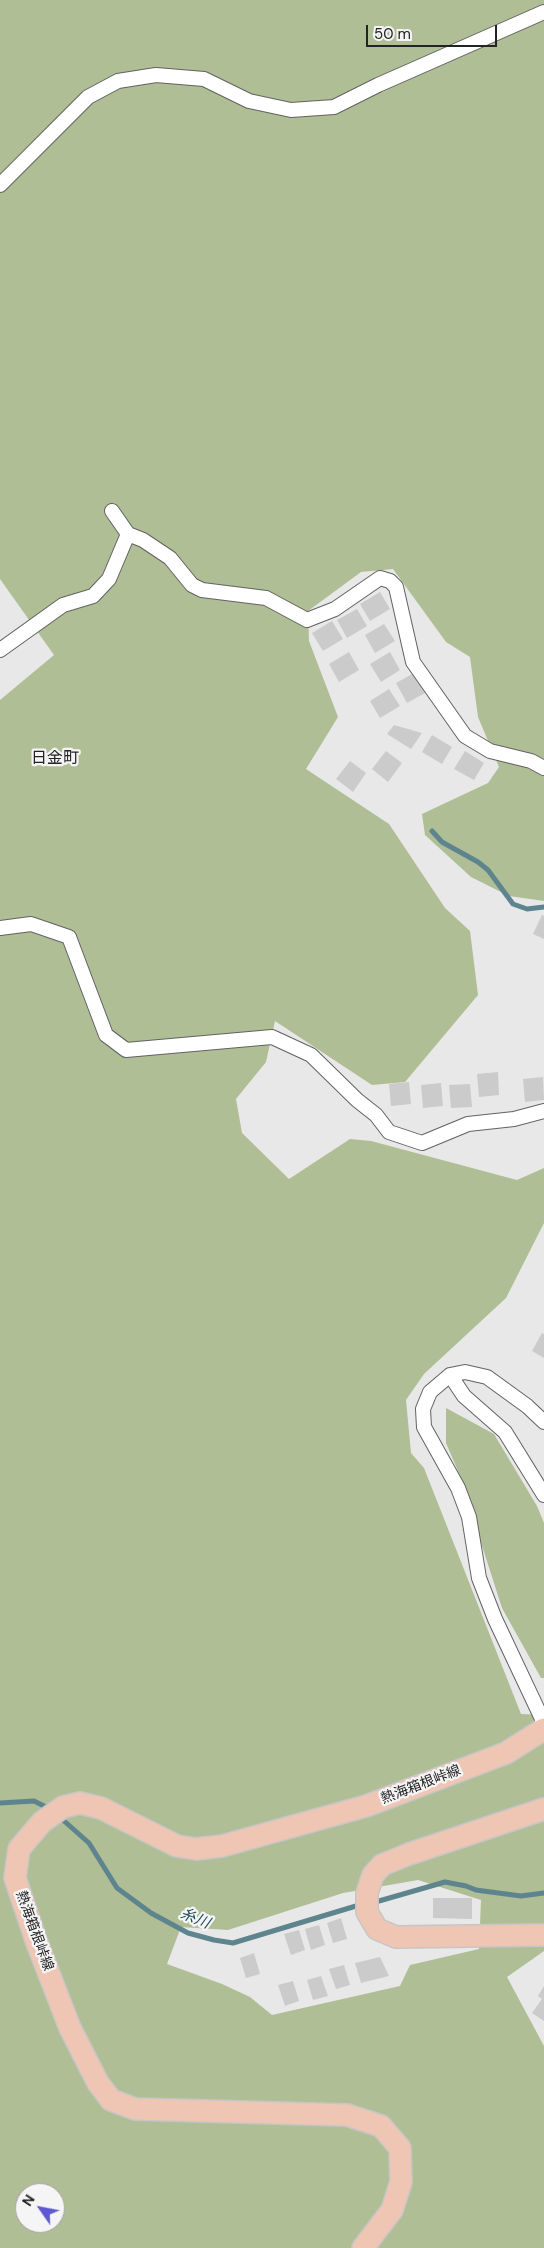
<!DOCTYPE html>
<meta charset="utf-8">
<style>
body{margin:0}
#map{position:relative;width:544px;height:2248px;overflow:hidden;background:#e8e8e9;font-family:"DM Sans",sans-serif}
canvas{display:block}
.north{position:absolute;left:15px;top:2183px;width:50px;height:50px;box-sizing:border-box;background:#f5f5f6;border:1px solid #a1a1a2;border-radius:50%;rotate:303deg;font-size:14px;font-weight:700;line-height:20px;text-align:center;color:#232324}
.north::after{content:'';display:block;margin:auto;width:18px;height:22px;background:#5f59d1;clip-path:polygon(50% 0,100% 100%,50% 72%,0 100%)}
.scale{position:absolute;left:366px;top:25px;width:131px;height:22px;box-sizing:border-box;border:2px solid #232324;border-top:0;padding-left:6px;font-size:15px;line-height:18px;white-space:nowrap;color:#232324;-webkit-text-stroke:4px #f5f5f6;paint-order:stroke}
</style>
<div id="map">
<canvas width="544" height="2248"></canvas>
<div class="north">N</div>
<div class="scale">50 m</div>
</div>
<script>
const ctx = document.querySelector('canvas').getContext('2d');
ctx.lineJoin = 'round';
function fill(path, color) {
  ctx.fillStyle = color;
  ctx.fill(path, 'evenodd');
}
function poly(rows) {
  const path = new Path2D();
  for (const r of rows) {
    path.moveTo(r[0], r[1]);
    for (let i = 2; i < r.length; i += 2) path.lineTo(r[i], r[i + 1]);
  }
  return path;
}
function strokePath(path, color, width, dash) {
  ctx.strokeStyle = color;
  ctx.lineWidth = width;
  ctx.lineCap = dash ? 'butt' : 'round';
  ctx.setLineDash(dash || []);
  ctx.stroke(path);
}
function label(font, color, halo, rows, align = 'center') {
  ctx.font = font + ' "DM Sans","Noto Sans JP",sans-serif';
  ctx.lineWidth = 4.5;
  ctx.setLineDash([]);
  ctx.textBaseline = 'middle';
  ctx.strokeStyle = halo;
  ctx.fillStyle = color;
  for (const [text, x, y, turn = 0] of rows) {
    ctx.save();
    ctx.translate(x, y);
    ctx.rotate((+turn || 0) * Math.PI / 180);
    ctx.textAlign = isNaN(turn) ? turn : align;
    if (halo) ctx.strokeText(text, 0, 0);
    ctx.fillText(text, 0, 0);
    ctx.restore();
  }
}
const green = poly([
 [0,0,544,0,544,901,509,896,471,877,425,835,422,814,488,783,499,767,478,717,470,657,446,642,393,569,361,572,308,611,309,641,338,717,306,769,389,824,445,908,470,931,478,995,405,1082,372,1085,275,1021,266,1062,236,1099,242,1133,289,1179,350,1139,371,1141,517,1180,544,1168,544,1223,506,1298,424,1374,406,1400,411,1453,424,1468,521,1714,544,1715,544,1951,507,1977,544,2046,544,2248,0,2248,0,700,54,655,0,579],
 [418,1880,481,1900,479,1949,410,1965,400,1986,272,2015,250,1997,222,1984,167,1964,181,1927,228,1930,343,1893],
 [25,2193,55,2193,55,2223,25,2223],
 [446,1408,494,1434,537,1506,544,1523,544,1678,541,1678,502,1608,458,1471,446,1443]
]);
const stream = poly([
 [432,831,442,842,478,862,488,870,513,904,527,909,544,907],
 [0,1803,34,1801,48,1808],
 [63,1820,89,1843,117,1888,151,1913,188,1933,214,1940,233,1943,356,1906],
 [379,1901,445,1882,466,1886,476,1890,521,1896,544,1893]
]);
const building = poly([
 [380,592,390,609,370,621,360,604],
 [357,609,367,626,347,638,337,620],
 [332,621,343,639,323,651,312,633],
 [384,624,395,641,375,653,365,635],
 [349,652,359,670,339,682,329,664],
 [390,652,400,670,381,682,370,664],
 [414,673,425,693,407,703,396,683],
 [389,689,400,706,380,718,370,701],
 [394,725,422,733,411,749,387,734],
 [432,735,452,747,442,764,422,752],
 [386,751,402,763,388,782,372,769],
 [465,751,484,763,474,780,454,769],
 [350,761,366,773,353,792,336,779],
 [542,915,544,916,544,939,533,934],
 [498,1072,499,1095,479,1097,477,1074],
 [543,1077,544,1100,525,1102,523,1079],
 [409,1082,411,1104,391,1106,389,1084],
 [441,1083,443,1106,423,1108,421,1085],
 [470,1084,472,1107,451,1108,449,1085],
 [542,1333,544,1334,544,1358,532,1351],
 [433,1898,472,1898,472,1919,433,1918],
 [341,1918,347,1939,333,1943,327,1923],
 [319,1925,325,1945,311,1950,305,1929],
 [299,1930,305,1950,291,1955,284,1934],
 [254,1953,260,1974,246,1978,240,1958],
 [380,1957,389,1976,361,1983,355,1963],
 [344,1965,350,1985,336,1989,329,1969],
 [321,1976,328,1996,313,2000,307,1980],
 [293,1981,299,2001,285,2006,278,1985],
 [544,1986,544,2021,532,2013,542,1999,538,1996]
]);
const street = poly([
 [0,185,88,97,118,81,156,75,204,79,249,101,291,110,334,107,378,85,544,12],
 [128,534,143,540,170,558,192,585,202,590,266,598,307,620,335,609,380,578,390,581,396,587,413,662,465,736,490,751,531,761,544,768],
 [0,650,63,605,93,596,109,579,128,534,112,511],
 [0,928,31,924,69,937,106,1035,126,1050,272,1037,311,1055,357,1100,376,1115,389,1132,422,1143,468,1124,514,1119,544,1111],
 [450,1375,464,1396,505,1432,544,1495],
 [544,1422,527,1406,487,1377,465,1372,450,1375,430,1392,423,1409,424,1427,458,1488,469,1517,479,1578,495,1619,544,1723]
]);
const primary = poly([
 [544,1809,409,1854,382,1865,373,1875,367,1893,367,1912,377,1929,396,1937,544,1935],
 [363,2248,392,2210,401,2182,400,2148,381,2126,347,2115,135,2109,111,2100,98,2083,70,2028,37,1943,15,1878,19,1849,42,1822,63,1807,80,1803,101,1808,177,1846,196,1849,222,1846,366,1806,506,1753,544,1729]
]);
const streetNames = [
 ["熱海箱根峠線",421,1785,-21],
 ["熱海箱根峠線",34,1931,70]
];
const waterNames = [
 ["糸川",195,1919,22]
];
const quarterNames = [
 ["日金町",55,759]
];
fill(green, '#afbe94');
strokePath(stream, '#5e848e', 5);
fill(building, '#cbcbcc');
strokePath(street, '#626263', 16);
strokePath(primary, '#c6c6c6', 24);
strokePath(street, '#fff', 14);
strokePath(primary, '#efc5b3', 21);
label('14px', '#232324', '#f5f5f6', streetNames);
label('italic 15px', '#1e4d58', '#f5f5f6', waterNames);
label('16px', '#232324', '#f5f5f6', quarterNames);
</script>
